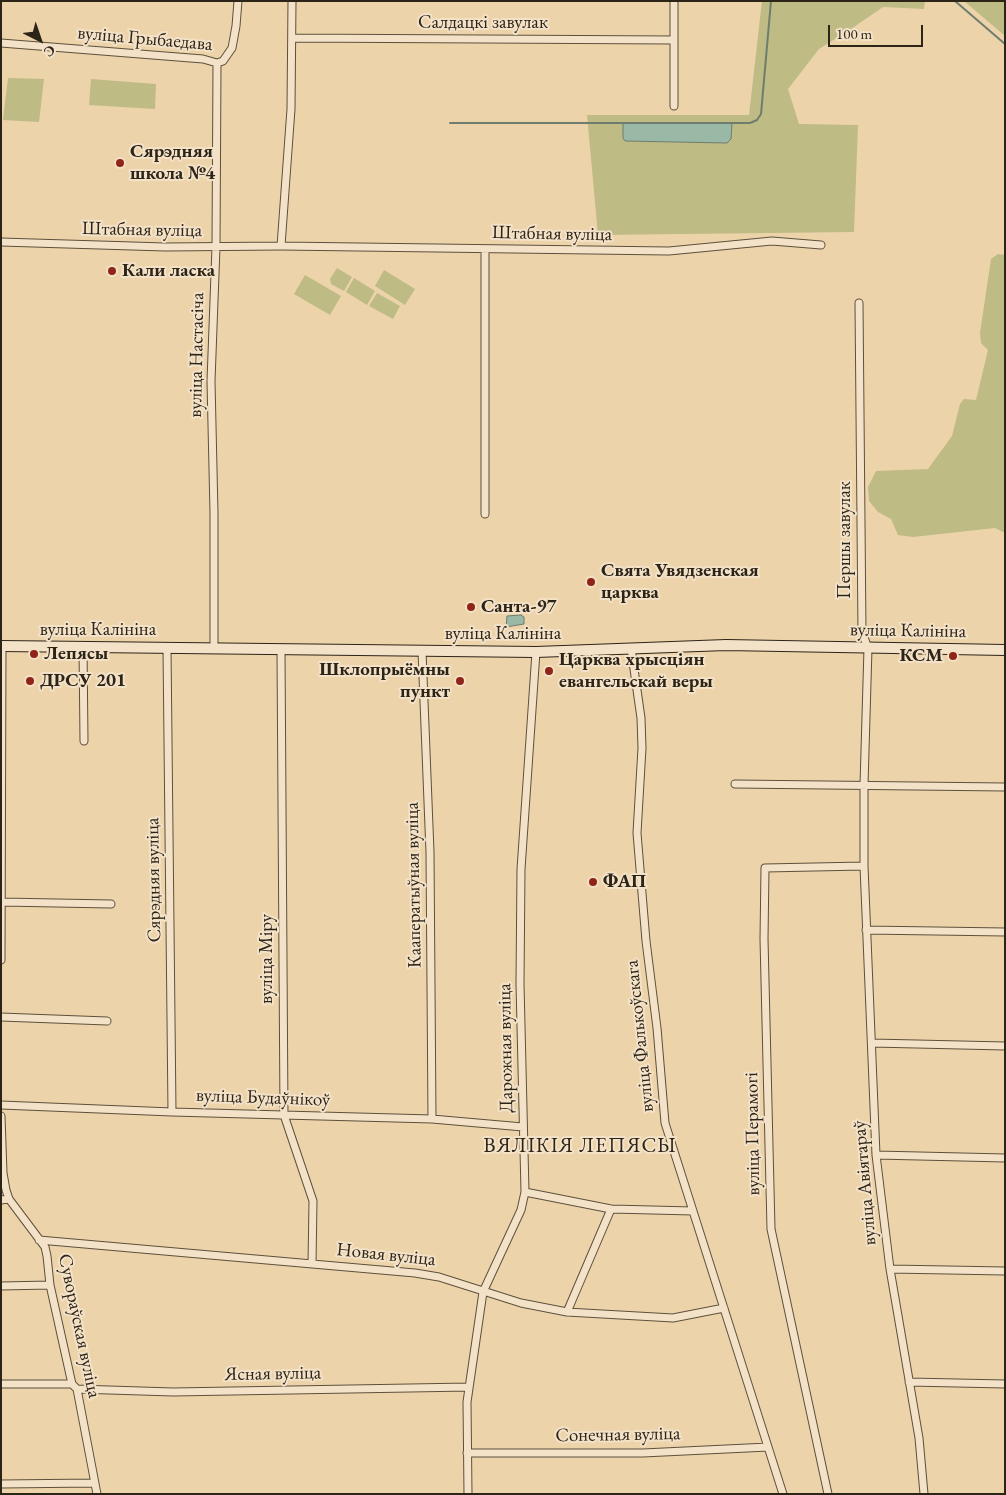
<!DOCTYPE html>
<meta charset="utf-8">
<style>
body{margin:0}
#map{position:relative;width:1006px;height:1495px;overflow:hidden;background:#edd3aa;font-family:"EB Garamond",serif}
canvas{display:block}
.frame{position:absolute;inset:0;border:2px solid #2d2418;pointer-events:none}
.north{position:absolute;left:15px;top:15px;width:50px;height:50px;-webkit-text-stroke:4px #f3e2c8;paint-order:stroke;rotate:139deg;font-size:14px;font-weight:700;line-height:20px;text-align:center;color:#2d2418}
.north::after{content:'';display:block;margin:auto;width:18px;height:22px;background:#2d2418;clip-path:polygon(50% 0,100% 100%,50% 72%,0 100%)}
.scale{position:absolute;left:828px;top:25px;width:95px;height:22px;box-sizing:border-box;border:2px solid #2d2418;border-top:0;padding-left:6px;font-size:15px;line-height:18px;white-space:nowrap;color:#2d2418;-webkit-text-stroke:4px #f3e2c8;paint-order:stroke}
</style>
<div id="map">
<canvas width="1006" height="1495"></canvas>
<div class="frame"></div>
<div class="north">С</div>
<div class="scale">100 m</div>
</div>
<script>
const ctx = document.querySelector('canvas').getContext('2d');
ctx.lineJoin = 'round';
function fill(path, color) {
  ctx.fillStyle = color;
  ctx.fill(path, 'evenodd');
}
function poly(rows) {
  const path = new Path2D();
  for (const r of rows) {
    path.moveTo(r[0], r[1]);
    for (let i = 2; i < r.length; i += 2) path.lineTo(r[i], r[i + 1]);
  }
  return path;
}
function strokePath(path, color, width, dash) {
  ctx.strokeStyle = color;
  ctx.lineWidth = width;
  ctx.lineCap = dash ? 'butt' : 'round';
  ctx.setLineDash(dash || []);
  ctx.stroke(path);
}
function label(font, color, halo, rows, align = 'center') {
  ctx.font = font + ' "EB Garamond",serif';
  ctx.lineWidth = 4;
  ctx.setLineDash([]);
  ctx.textBaseline = 'middle';
  ctx.strokeStyle = halo;
  ctx.fillStyle = color;
  for (const [text, x, y, turn = 0] of rows) {
    ctx.save();
    ctx.translate(x, y);
    ctx.rotate((+turn || 0) * Math.PI / 180);
    ctx.textAlign = isNaN(turn) ? turn : align;
    if (halo) ctx.strokeText(text, 0, 0);
    ctx.fillText(text, 0, 0);
    ctx.restore();
  }
}
const green = poly([
 [762,1,925,1,924,9,883,7,851,29,819,49,788,89,799,124,858,125,854,232,598,235,587,115,749,115],
 [964,1,1005,1,1005,36],
 [8,78,44,79,39,122,3,120],
 [91,79,156,84,155,109,89,105],
 [998,254,1005,255,1005,533,995,528,913,537,898,535,891,519,878,512,869,501,868,487,876,471,928,469,952,436,960,404,964,399,976,400,988,350,981,343,980,333,991,259],
 [337,268,352,277,344,291,331,284,330,279],
 [384,270,415,289,405,305,375,286],
 [305,275,341,296,330,315,294,294],
 [354,278,375,291,367,305,346,292],
 [377,293,400,306,393,319,369,306]
]);
const water = poly([
 [623,123,732,123,731,139,727,143,625,141,623,138,623,123],
 [521,615,524,617,524,624,506,627,507,616,521,615]
]);
const stream = poly([
 [955,1,1005,44],
 [450,123,750,123,757,120,761,114,771,1]
]);
const street = poly([
 [674,1,674,106],
 [292,38,674,40],
 [1,43,203,59,217,63,223,61,232,48,236,26,238,1],
 [1,242,165,247,281,246,669,251,772,241,821,245],
 [281,246,291,109,292,1],
 [859,303,862,632,868,648,864,785,864,866,876,1155,890,1269,919,1438,924,1494],
 [485,514,485,249],
 [83,647,84,741],
 [167,648,172,1112],
 [631,648,641,718,642,748,637,833,646,941,657,1028,665,1123,783,1494],
 [214,649,214,513,211,381,216,247,217,63],
 [281,650,284,1115,313,1201,312,1264],
 [422,651,430,852,432,1119],
 [735,784,1005,787],
 [2,902,111,904],
 [866,930,1005,932],
 [1,960,2,646],
 [1,1017,107,1021],
 [872,1043,1005,1046],
 [1,1105,172,1112,432,1119,523,1127],
 [1,1116,3,1173,6,1190,9,1199,45,1247,47,1256,50,1285,72,1384,77,1389,97,1494],
 [876,1155,1005,1158],
 [525,1192,611,1209,693,1211],
 [1,1200,9,1199],
 [39,1240,415,1273,439,1277,521,1303,567,1312,673,1318,724,1308],
 [890,1269,1005,1271],
 [1,1286,50,1285],
 [567,1312,611,1209],
 [909,1382,1005,1384],
 [1,1384,72,1384],
 [77,1389,173,1392,469,1387],
 [467,1453,643,1453,768,1447],
 [1,1484,95,1483],
 [468,1494,467,1402,483,1292,521,1210,525,1192,520,984,521,869,536,652],
 [828,1494,771,1229,764,939,765,868,864,866]
]);
const secondary = poly([
 [1,646,536,652,726,645,1005,650]
]);
const markers = [
 [120,163,5,"#8f2418"],
 [112,271,5,"#8f2418"],
 [591,582,5,"#8f2418"],
 [471,607,5,"#8f2418"],
 [34,654,5,"#8f2418"],
 [953,656,5,"#8f2418"],
 [549,671,5,"#8f2418"],
 [30,681,5,"#8f2418"],
 [460,681,5,"#8f2418"],
 [593,882,5,"#8f2418"]
];
const streetNames = [
 ["Салдацкі завулак",483,23],
 ["вуліца Грыбаедава",145,39,5],
 ["Штабная вуліца",142,230,1],
 ["Штабная вуліца",552,234,1],
 ["вуліца Настасіча",197,355,-89],
 ["Першы завулак",845,540,-90],
 ["вуліца Калініна",98,630],
 ["вуліца Калініна",908,631,1],
 ["вуліца Калініна",503,634],
 ["Сярэдняя вуліца",154,880,-91],
 ["Кааператыўная вуліца",414,885,-91],
 ["вуліца Міру",267,959,-90],
 ["вуліца Фалькоўскага",640,1036,-96],
 ["Дарожная вуліца",506,1048,-91],
 ["вуліца Будаўнікоў",263,1098,2],
 ["вуліца Перамогі",753,1134,-91],
 ["вуліца Авіятараў",865,1183,-95],
 ["Новая вуліца",386,1255,6],
 ["Сувораўская вуліца",79,1326,78],
 ["Ясная вуліца",273,1374,-1],
 ["Сонечная вуліца",618,1435,-1]
];
const poiNames = [
 ["Сярэдняя",130,152],
 ["школа №4",130,174],
 ["Кали ласка",122,271],
 ["Свята Увядзенская",601,571],
 ["царква",601,593],
 ["Санта-97",481,607],
 ["Лепясы",44,654],
 ["КСМ",943,656,"right"],
 ["Царква хрысціян",559,660],
 ["евангельскай веры",559,682],
 ["Шклопрыёмны",450,670,"right"],
 ["пункт",450,692,"right"],
 ["ДРСУ 201",40,681],
 ["ФАП",603,882]
];
const quarterNames = [
 ["ВЯЛІКІЯ ЛЕПЯСЫ",580,1146]
];
fill(green, '#bebb85');
fill(water, '#9ab8a6');
strokePath(water, '#6e7d6d', 1);
strokePath(stream, '#6e7d6d', 2);
strokePath(street, '#5d503c', 9);
strokePath(secondary, '#2d2418', 12);
strokePath(street, '#f3e2c8', 7);
strokePath(secondary, '#f3e2c8', 10);
for (const [x, y, r, color] of markers) {
  const dot = new Path2D();
  dot.arc(x, y, r, 0, 2 * Math.PI);
  ctx.fillStyle = color;
  ctx.fill(dot);
  strokePath(dot, '#f3e2c8', 2);
}
label('19px', '#2d2418', '#f3e2c8', streetNames);
label('bold 19px', '#2d2418', '#f3e2c8', poiNames, 'left');
ctx.letterSpacing = '1px';
label('21px', '#2d2418', '#f3e2c8', quarterNames);
ctx.letterSpacing = '0px';
</script>
